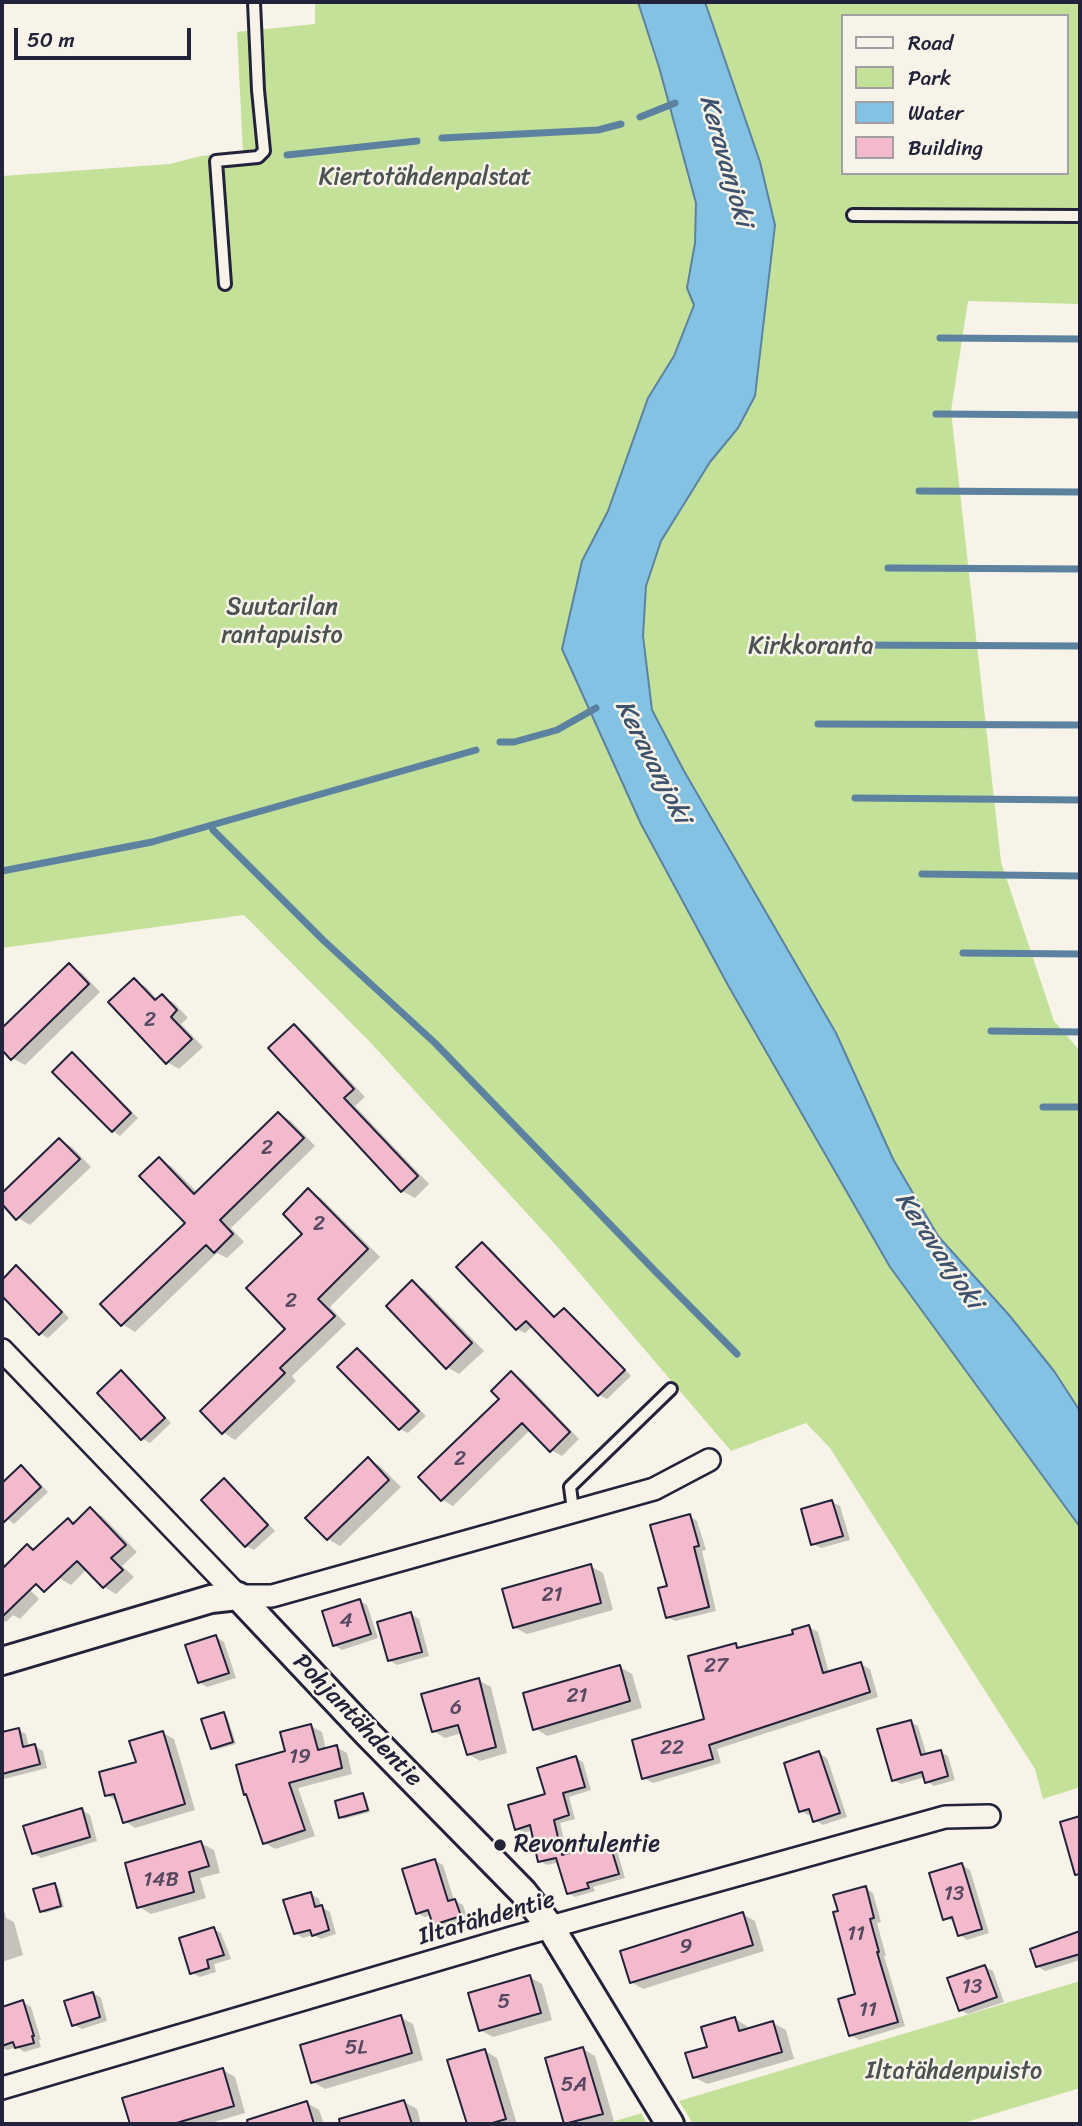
<!DOCTYPE html>
<meta charset="utf-8">
<style>
body{margin:0}
#map{position:relative;width:1082px;height:2126px;overflow:hidden;background:#f7f3e8;font-family:Sriracha,sans-serif}
canvas{display:block}
.frame{position:absolute;inset:0;border:4px solid #22223b;pointer-events:none}
.legend{position:absolute;left:841px;top:14px;width:228px;height:161px;box-sizing:border-box;background:#f7f3e8;border:2px solid #a29fa3;margin:0;padding:9px 12px;list-style:none;font-size:21px;color:#22223b}
.legend li{display:flex;align-items:center;gap:14px;height:35px}
.legend b{width:35px;border:2px solid #a29fa3}
.scale{position:absolute;left:14px;top:28px;width:177px;height:32px;box-sizing:border-box;border:4px solid #22223b;border-top:0;padding-left:9px;font-size:21px;line-height:24px;white-space:nowrap;color:#22223b;-webkit-text-stroke:5px #f7f3e8;paint-order:stroke}
</style>
<div id="map">
<canvas width="1082" height="2126"></canvas>
<div class="frame"></div>
<ul class="legend">
<li><b style="height:9px;background:#f7f3e8"></b>Road</li>
<li><b style="height:19px;background:#c4e199"></b>Park</li>
<li><b style="height:19px;background:#83c2e3"></b>Water</li>
<li><b style="height:19px;background:#f3bace"></b>Building</li>
</ul>
<div class="scale">50 m</div>
</div>
<script>
const ctx = document.querySelector('canvas').getContext('2d');
ctx.lineJoin = 'round';
function fill(path, color) {
  ctx.fillStyle = color;
  ctx.fill(path, 'evenodd');
}
function poly(rows) {
  const path = new Path2D();
  for (const r of rows) {
    path.moveTo(r[0], r[1]);
    for (let i = 2; i < r.length; i += 2) path.lineTo(r[i], r[i + 1]);
  }
  return path;
}
function strokePath(path, color, width, dash) {
  ctx.strokeStyle = color;
  ctx.lineWidth = width;
  ctx.lineCap = dash ? 'butt' : 'round';
  ctx.setLineDash(dash || []);
  ctx.stroke(path);
}
function label(font, color, halo, rows, align = 'center') {
  ctx.font = font + ' Sriracha,sans-serif';
  ctx.lineWidth = 5;
  ctx.setLineDash([]);
  ctx.textBaseline = 'middle';
  ctx.strokeStyle = halo;
  ctx.fillStyle = color;
  for (const [text, x, y, turn = 0] of rows) {
    ctx.save();
    ctx.translate(x, y);
    ctx.rotate((+turn || 0) * Math.PI / 180);
    ctx.textAlign = isNaN(turn) ? turn : align;
    if (halo) ctx.strokeText(text, 0, 0);
    ctx.fillText(text, 0, 0);
    ctx.restore();
  }
}
const green = poly([
 [315,2,638,2,659,67,696,203,695,243,687,288,694,305,674,356,648,398,608,512,582,561,562,649,641,824,729,987,890,1267,1080,1527,1080,1787,1043,1799,1035,1769,830,1448,806,1423,731,1451,554,1243,370,1042,244,915,2,948,2,176,170,164,201,156,243,152,237,32,315,24],
 [705,2,1080,2,1080,304,968,301,951,411,1001,862,1054,1021,1080,1051,1080,1411,1054,1371,1009,1315,938,1236,893,1159,836,1033,684,771,652,710,643,636,646,586,660,541,710,462,738,428,755,396,775,225,760,162],
 [842,16,1066,16,1066,173,842,173],
 [1080,1981,1080,2088,960,2124,693,2124,679,2101],
 [641,2113,647,2124,605,2124,639,2114]
]);
const water = poly([
 [638,2,705,2,760,162,775,225,755,396,738,428,710,462,661,541,646,586,643,636,652,710,684,771,836,1033,893,1159,938,1236,1009,1315,1054,1371,1080,1411,1080,1527,890,1267,729,987,641,824,562,649,582,561,608,511,648,398,674,356,694,305,687,288,695,243,696,203,659,67,638,2]
]);
const shadow = poly([
 [69,966,82,973,100,992,25,1065,12,1058,2,1047,2,1031],
 [134,980,146,987,158,1000,162,996,174,1003,188,1018,181,1024,203,1047,179,1069,167,1062],
 [294,1027,306,1034,365,1097,355,1106,429,1184,415,1198,402,1191,270,1048],
 [72,1055,80,1059,138,1118,120,1136,113,1131],
 [279,1114,291,1121,315,1146,231,1228,244,1242,227,1258,217,1253,135,1332,122,1324,187,1223,159,1159,171,1166,198,1193],
 [60,1140,72,1147,91,1167,30,1225,18,1218,2,1202,2,1196],
 [309,1191,321,1198,380,1257,330,1307,346,1324,292,1376,296,1381,235,1440,223,1432,288,1329,305,1234],
 [482,1244,490,1248,556,1318,564,1310,572,1315,631,1376,607,1399,599,1395,533,1326,525,1333,517,1329,458,1267],
 [17,1268,25,1272,69,1318,48,1338,40,1333,2,1294,2,1282],
 [412,1283,425,1290,484,1351,459,1374,447,1367],
 [358,1350,366,1355,426,1416,408,1433,400,1429,340,1367],
 [121,1372,129,1377,171,1423,150,1443,143,1439,100,1393],
 [511,1373,522,1379,579,1439,562,1456,551,1450,531,1429,453,1506,443,1500,421,1477,502,1399],
 [368,1459,380,1466,401,1487,340,1546,328,1539],
 [21,1467,29,1472,48,1492,14,1524,2,1514,2,1501,11,1492],
 [224,1480,232,1485,275,1531,254,1550,246,1546,203,1500],
 [832,1502,840,1506,850,1540,821,1548,813,1544],
 [91,1509,103,1517,137,1552,122,1566,134,1577,116,1594,104,1587,87,1569,71,1585,59,1578,68,1520,75,1524],
 [690,1516,697,1521,706,1550,702,1551,716,1611,675,1621,667,1617,669,1588],
 [2,1561,39,1599,20,1619,13,1615,6,1622,2,1619],
 [590,1566,603,1573,613,1610,527,1634,514,1627],
 [359,1600,367,1605,378,1638,342,1650,334,1645],
 [411,1614,419,1619,429,1656,397,1665,389,1660],
 [809,1627,818,1632,829,1673,861,1664,870,1669,878,1697,717,1749,721,1763,653,1783,644,1778,706,1720,736,1645,742,1649,795,1635],
 [216,1637,224,1642,236,1678,207,1687,199,1682],
 [620,1667,632,1674,642,1708,547,1736,535,1728],
 [478,1680,491,1687,507,1753,480,1761,468,1754,462,1733,445,1738,433,1731],
 [224,1714,227,1716,236,1744,215,1750,212,1748],
 [910,1722,918,1726,927,1756,940,1752,948,1756,955,1780,934,1786,926,1781,925,1777,901,1784,893,1780],
 [311,1726,322,1732,326,1750,336,1747,347,1753,352,1774,298,1788,315,1836,275,1849,265,1843,249,1796,246,1794],
 [18,1730,26,1734,29,1748,35,1746,43,1751,47,1768,4,1779,2,1778,2,1734],
 [163,1733,174,1739,195,1810,135,1828,125,1821,118,1802,107,1795,138,1764],
 [819,1753,827,1758,847,1817,823,1825,815,1820,813,1814,808,1815,801,1811],
 [576,1758,583,1762,591,1790,569,1797,575,1819,560,1823,568,1855,609,1843,616,1847,625,1878,593,1887,595,1891,575,1897,568,1893,559,1862,547,1865,540,1861,533,1830,524,1833,517,1828,547,1796],
 [362,1795,366,1797,370,1812,344,1819,341,1817],
 [82,1810,90,1815,97,1841,41,1858,33,1853],
 [1080,1818,1080,1880,1062,1824],
 [201,1843,214,1850,220,1873,200,1878,206,1898,151,1914,139,1907],
 [435,1861,443,1865,454,1900,463,1905,468,1920,442,1928,434,1924,431,1915,425,1917,417,1913],
 [962,1865,970,1870,989,1933,967,1940,960,1935,955,1922,945,1918],
 [54,1885,58,1887,64,1907,45,1913,42,1911],
 [865,1888,873,1893,881,1922,877,1923,886,1956,884,1956,905,2026,859,2040,851,2035,857,1995,840,1912],
 [311,1894,319,1899,321,1907,330,1912,336,1934,321,1939,313,1935,303,1938,295,1933],
 [2,1902,6,1918,14,1922,23,1955,2,1962],
 [742,1914,755,1921,764,1951,643,1989,631,1982],
 [213,1929,221,1933,231,1959,214,1964,216,1972,200,1977,192,1973],
 [1080,1933,1080,1960,1045,1971,1037,1966,1032,1950],
 [985,1967,993,1971,1004,2002,968,2014,960,2010],
 [530,1977,542,1984,552,2020,493,2037,480,2030],
 [93,1993,101,1998,107,2021,82,2029,74,2025],
 [23,2002,31,2007,41,2040,39,2040,41,2047,24,2052,17,2047,7,2050,2,2048,2,2009],
 [400,2017,413,2024,423,2060,325,2089,313,2082],
 [735,2019,747,2026,748,2030,773,2023,786,2030,794,2059,707,2084,694,2077,709,2048],
 [583,2049,595,2056,614,2121,603,2124,566,2124,547,2060],
 [485,2051,497,2058,517,2124,469,2124,450,2062],
 [223,2070,235,2077,245,2113,207,2124,132,2124,124,2099],
 [404,2102,417,2109,421,2124,372,2124,369,2112],
 [307,2103,319,2110,324,2124,274,2124,271,2114]
]);
const stream = poly([
 [640,117,675,103],
 [442,138,598,130,621,124],
 [287,155,417,141],
 [940,338,1080,339],
 [936,414,1080,415],
 [919,491,1080,492],
 [888,568,1080,569],
 [845,645,1080,646],
 [818,724,1080,725],
 [500,742,514,742,557,730,596,708],
 [855,798,1080,800],
 [213,830,323,940,435,1043,655,1271,737,1354],
 [2,871,152,842,476,750],
 [922,874,1080,876],
 [963,953,1080,954],
 [991,1031,1080,1032],
 [1043,1107,1080,1107]
]);
const building = poly([
 [69,963,89,984,11,1060,2,1050,2,1028,69,963],
 [134,978,155,1000,162,994,177,1010,171,1017,192,1039,166,1064,108,1002,134,978],
 [294,1024,354,1089,344,1098,418,1176,401,1192,268,1048,294,1024],
 [72,1052,131,1113,112,1132,52,1072,72,1052],
 [278,1112,304,1138,220,1220,233,1234,214,1253,206,1245,121,1326,100,1304,185,1223,139,1176,159,1157,194,1194,278,1112],
 [59,1138,80,1159,16,1220,2,1204,2,1193,59,1138],
 [308,1188,368,1249,318,1299,335,1316,280,1368,285,1373,222,1434,200,1411,285,1329,246,1288,302,1234,283,1214,308,1188],
 [482,1242,554,1317,564,1308,625,1370,598,1396,526,1321,516,1330,456,1267,482,1242],
 [16,1265,62,1312,39,1335,2,1296,2,1280,16,1265],
 [412,1280,472,1343,446,1369,386,1306,412,1280],
 [357,1348,419,1411,399,1430,337,1367,357,1348],
 [121,1370,165,1418,141,1440,97,1393,121,1370],
 [511,1371,570,1432,550,1452,522,1423,441,1501,418,1477,499,1399,491,1391,511,1371],
 [368,1457,389,1480,327,1540,305,1518,368,1457],
 [21,1465,41,1487,2,1524,2,1483,21,1465],
 [224,1478,268,1525,245,1547,201,1500,224,1478],
 [832,1500,843,1536,811,1545,801,1509,832,1500],
 [90,1507,126,1545,111,1558,123,1570,103,1588,77,1561,44,1592,36,1584,2,1617,2,1569,27,1544,33,1550,68,1518,73,1524,90,1507],
 [690,1514,699,1546,694,1547,709,1607,666,1618,658,1588,667,1586,650,1525,690,1514],
 [591,1564,601,1603,513,1628,502,1589,591,1564],
 [360,1599,371,1634,333,1646,322,1611,360,1599],
 [411,1612,422,1652,388,1661,377,1622,411,1612],
 [809,1625,823,1673,861,1662,870,1692,709,1745,713,1759,642,1779,632,1740,704,1719,688,1656,736,1643,737,1648,793,1634,792,1630,809,1625],
 [216,1635,229,1673,198,1683,185,1645,216,1635],
 [620,1665,630,1701,533,1730,523,1693,620,1665],
 [479,1678,496,1747,467,1755,458,1725,432,1732,421,1694,479,1678],
 [224,1712,233,1742,211,1749,201,1719,224,1712],
 [911,1720,921,1755,941,1750,948,1776,925,1783,922,1772,892,1781,877,1729,911,1720],
 [311,1724,318,1750,337,1745,342,1768,289,1783,305,1830,263,1844,246,1794,244,1795,236,1765,285,1751,280,1732,311,1724],
 [19,1728,23,1747,35,1744,40,1764,2,1774,2,1732,19,1728],
 [163,1731,185,1804,123,1823,114,1794,105,1796,99,1772,136,1762,129,1741,163,1731],
 [819,1751,840,1813,813,1822,809,1809,799,1812,784,1763,819,1751],
 [576,1756,585,1787,563,1793,569,1815,554,1820,562,1855,609,1841,619,1874,587,1883,589,1888,567,1894,556,1858,538,1862,530,1825,515,1830,508,1805,545,1794,537,1768,576,1756],
 [363,1793,368,1810,339,1818,335,1801,363,1793],
 [82,1808,90,1837,32,1854,23,1826,82,1808],
 [1080,1816,1080,1874,1075,1875,1060,1822,1080,1816],
 [201,1841,209,1866,189,1872,194,1892,137,1908,125,1863,201,1841],
 [435,1859,448,1901,455,1899,461,1916,433,1925,428,1910,416,1914,402,1869,435,1859],
 [962,1863,982,1929,958,1936,952,1917,943,1920,929,1873,962,1863],
 [55,1883,61,1906,40,1912,33,1889,55,1883],
 [866,1886,874,1918,870,1919,879,1952,877,1952,898,2022,849,2036,838,1999,855,1994,833,1912,838,1911,833,1895,866,1886],
 [311,1892,315,1907,322,1905,329,1930,312,1936,310,1930,294,1934,283,1900,311,1892],
 [743,1912,753,1945,630,1983,620,1951,743,1912],
 [214,1927,224,1955,207,1960,209,1968,190,1974,179,1938,214,1927],
 [1080,1931,1080,1954,1036,1967,1030,1949,1080,1931],
 [985,1965,997,1997,959,2011,947,1978,985,1965],
 [530,1975,541,2013,479,2031,468,1993,530,1975],
 [93,1992,100,2017,72,2026,64,2001,93,1992],
 [23,2000,34,2036,32,2036,34,2043,15,2048,13,2042,2,2046,2,2007,23,2000],
 [401,2015,412,2053,311,2083,300,2045,401,2015],
 [735,2017,739,2031,773,2021,782,2052,693,2078,685,2053,707,2047,701,2027,735,2017],
 [583,2047,603,2114,564,2124,545,2058,583,2047],
 [485,2049,506,2119,489,2124,467,2124,447,2060,485,2049],
 [223,2068,234,2106,173,2124,130,2124,122,2098,223,2068],
 [404,2100,412,2124,340,2124,339,2119,404,2100],
 [307,2101,314,2124,248,2124,247,2120,307,2101]
]);
const service = poly([
 [853,215,1080,216],
 [225,284,216,161,258,157,264,151,258,90,254,2],
 [573,1510,570,1487,671,1389]
]);
const minor = poly([
 [2,1350,238,1596,272,1596,654,1489,709,1460],
 [2,2088,511,1938,945,1817,989,1816]
]);
const tertiary = poly([
 [2,1661,211,1599,238,1596,367,1733,523,1892,551,1928,670,2124]
]);
const markers = [
 [500,1845,7,"#22223b"]
];
const numberNames = [
 ["2",150,1021],
 ["2",267,1149],
 ["2",319,1225],
 ["2",291,1302],
 ["2",460,1460],
 ["21",552,1596],
 ["4",346,1622],
 ["27",716,1667],
 ["21",577,1697],
 ["6",456,1709],
 ["22",672,1749],
 ["19",300,1758],
 ["14B",161,1881],
 ["13",954,1895],
 ["11",856,1935],
 ["9",686,1948],
 ["13",972,1988],
 ["5",504,2003],
 ["11",868,2011],
 ["5L",356,2049],
 ["5A",574,2086]
];
const parkNames = [
 ["Kiertotähdenpalstat",425,178],
 ["Suutarilan",282,608],
 ["rantapuisto",282,636],
 ["Kirkkoranta",811,647],
 ["Iltatähdenpuisto",954,2072]
];
const streetNames = [
 ["Pohjantähdentie",357,1721,46],
 ["Iltatähdentie",487,1919,-16]
];
const poiNames = [
 ["Revontulentie",514,1845]
];
const waterNames = [
 ["Keravanjoki",725,161,74],
 ["Keravanjoki",652,762,63],
 ["Keravanjoki",938,1251,56]
];
fill(green, '#c4e199');
fill(water, '#83c2e3');
strokePath(water, '#5c82a0', 2);
fill(shadow, '#0003');
strokePath(stream, '#5c82a0', 7);
fill(building, '#f3bace');
strokePath(building, '#22223b', 2);
strokePath(service, '#22223b', 16);
strokePath(minor, '#22223b', 26);
strokePath(tertiary, '#22223b', 32);
strokePath(service, '#f7f3e8', 10);
strokePath(minor, '#f7f3e8', 21);
strokePath(tertiary, '#f7f3e8', 26);
for (const [x, y, r, color] of markers) {
  const dot = new Path2D();
  dot.arc(x, y, r, 0, 2 * Math.PI);
  ctx.fillStyle = color;
  ctx.fill(dot);
  strokePath(dot, '#f7f3e8', 2.5);
}
label('21px', '#564860', null, numberNames);
label('24px', '#4a5252', '#f7f3e8', parkNames);
label('24px', '#22223b', '#f7f3e8', streetNames);
label('24px', '#22223b', '#f7f3e8', poiNames, 'left');
label('italic 26px', '#3f526d', '#f7f3e8', waterNames);
</script>
